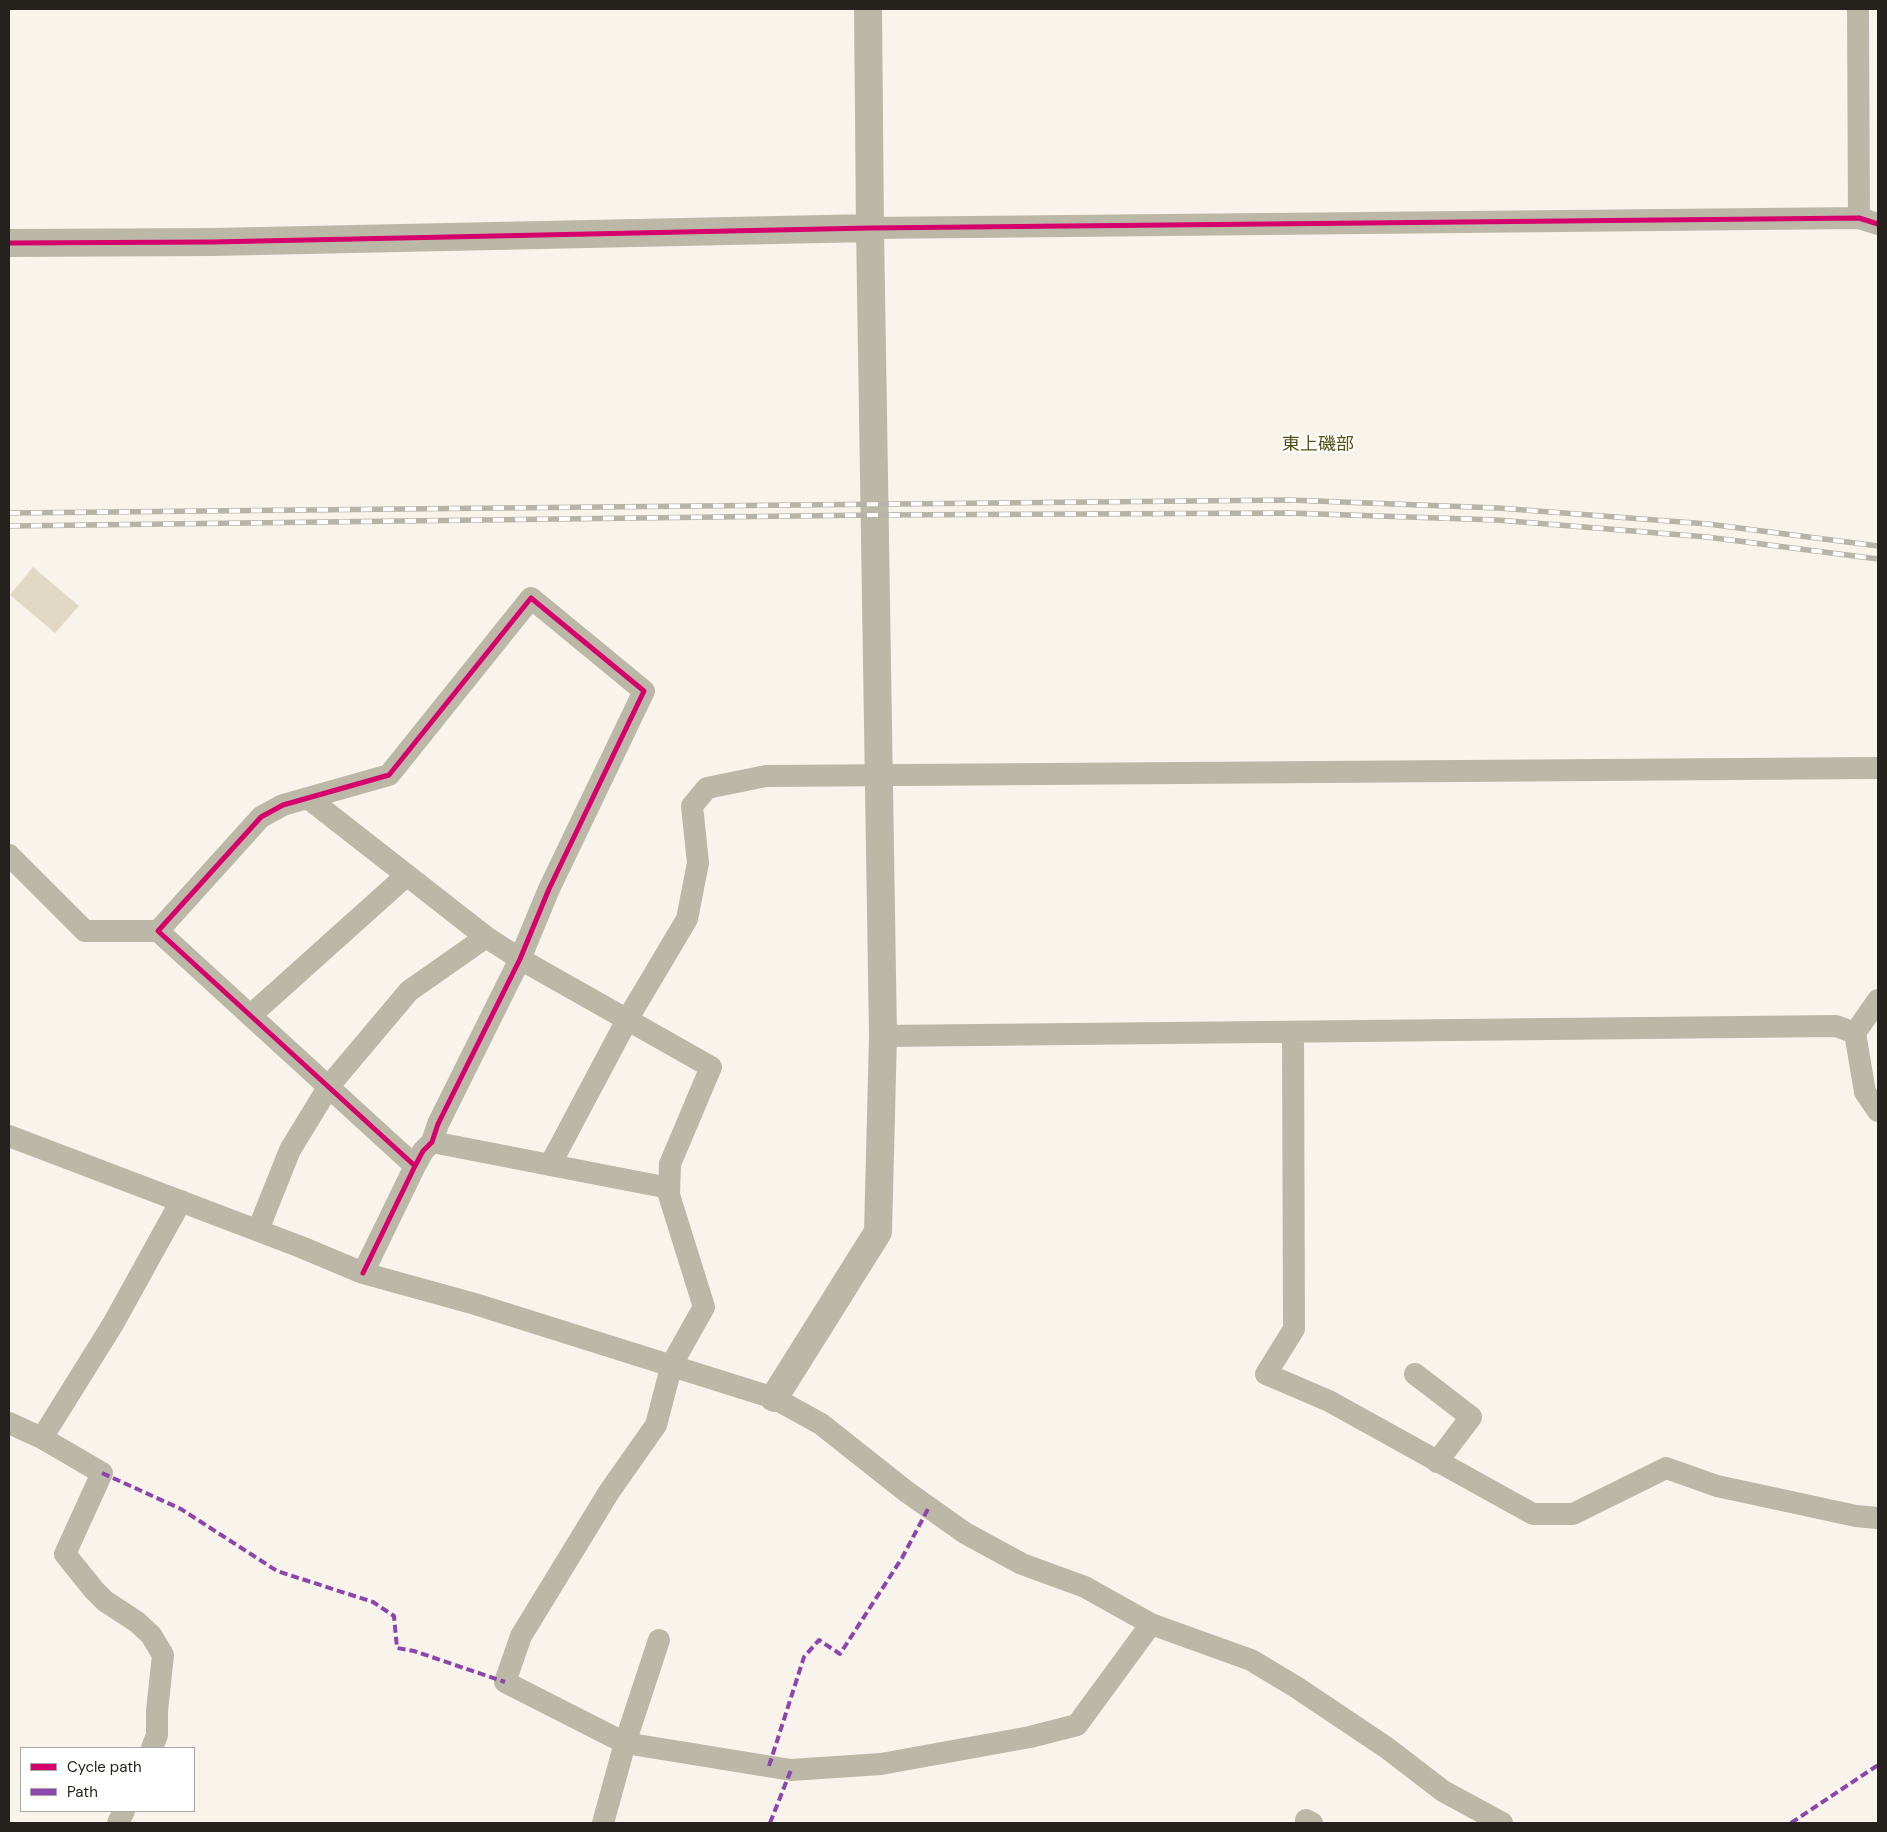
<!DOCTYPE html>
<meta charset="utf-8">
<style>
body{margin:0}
#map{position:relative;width:1887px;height:1832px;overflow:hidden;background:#f8f4ec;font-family:"DM Sans",sans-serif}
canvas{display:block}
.frame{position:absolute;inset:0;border:10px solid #25221d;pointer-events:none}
.legend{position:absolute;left:20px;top:1747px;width:175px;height:65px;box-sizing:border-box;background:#fff;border:1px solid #a8a7a5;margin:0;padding:6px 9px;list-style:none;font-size:15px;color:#25221d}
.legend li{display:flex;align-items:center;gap:10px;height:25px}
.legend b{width:25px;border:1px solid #a8a7a5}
</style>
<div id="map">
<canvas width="1887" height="1832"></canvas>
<div class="frame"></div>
<ul class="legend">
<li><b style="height:6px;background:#d6006c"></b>Cycle path</li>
<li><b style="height:6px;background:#8e44ad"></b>Path</li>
</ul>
</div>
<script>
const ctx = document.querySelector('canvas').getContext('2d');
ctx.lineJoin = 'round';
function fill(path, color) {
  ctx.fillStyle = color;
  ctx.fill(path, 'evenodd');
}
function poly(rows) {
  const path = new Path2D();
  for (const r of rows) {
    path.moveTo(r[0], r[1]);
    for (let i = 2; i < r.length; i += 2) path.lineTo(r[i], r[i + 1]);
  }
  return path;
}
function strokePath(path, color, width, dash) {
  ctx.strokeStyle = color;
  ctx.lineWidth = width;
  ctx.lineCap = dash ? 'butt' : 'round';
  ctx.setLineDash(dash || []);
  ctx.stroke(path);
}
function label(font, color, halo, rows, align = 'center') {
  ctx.font = font + ' "DM Sans","Noto Sans JP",sans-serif';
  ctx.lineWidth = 4;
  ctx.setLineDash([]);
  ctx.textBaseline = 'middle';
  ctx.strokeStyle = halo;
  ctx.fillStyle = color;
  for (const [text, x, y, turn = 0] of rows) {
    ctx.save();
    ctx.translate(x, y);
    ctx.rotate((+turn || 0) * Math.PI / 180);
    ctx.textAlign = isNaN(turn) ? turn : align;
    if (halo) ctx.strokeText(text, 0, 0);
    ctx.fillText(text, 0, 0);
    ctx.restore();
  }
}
const building = poly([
 [33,567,79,606,55,633,10,595]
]);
const minor = poly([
 [1858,9,1859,218],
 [870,228,1859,218,1878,224],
 [308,798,486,937],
 [9,855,85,931,158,931],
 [1878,1000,1855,1033,1865,1092,1878,1111],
 [251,1015,407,875],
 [1293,1032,1294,1329,1266,1374,1329,1401,1533,1514,1573,1514,1666,1468,1717,1486,1856,1516,1878,1518],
 [883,1036,1836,1026,1855,1033],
 [9,1136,301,1247,363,1273,475,1304,774,1398,821,1424,907,1492,965,1533,1022,1564,1085,1587,1151,1624,1251,1660,1296,1687,1387,1748,1443,1791,1502,1823],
 [432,1142,669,1188],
 [550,1165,627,1020,687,919,698,863,692,806,707,788,766,776,1878,768],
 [258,1230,290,1150,329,1086,409,991,486,937,520,959,711,1067,670,1164,669,1195,704,1307,672,1364,656,1425,609,1492,521,1636,505,1682,625,1743,603,1823],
 [363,1273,415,1166,423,1151,432,1142,438,1124,520,959,549,889,644,691,531,598,389,775,283,805,261,817,158,931,415,1166],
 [1415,1374,1471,1417,1437,1462],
 [9,1423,42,1438,102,1473,65,1554,94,1590,105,1601,137,1622,151,1635,163,1655,157,1711,157,1735,152,1748],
 [42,1438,113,1324,181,1201],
 [659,1640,625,1743,791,1770,881,1764,1030,1737,1077,1725,1151,1624],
 [1306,1820,1312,1823],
 [118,1823,124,1811]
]);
const tertiary = poly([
 [9,243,213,242,870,228],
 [774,1398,878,1232,883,1036,870,228,868,9]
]);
const rail = poly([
 [9,513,1289,500,1498,508,1708,524,1878,546],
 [9,526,874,515,1289,513,1497,520,1707,537,1878,559]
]);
const quiet = poly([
 [102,1473,181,1509,277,1571,373,1602,394,1616,397,1648,414,1651,505,1682],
 [769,1766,804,1657,819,1640,840,1654,902,1558,929,1507],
 [770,1823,791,1770],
 [1791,1823,1878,1765]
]);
const cycleway = poly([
 [9,243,213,242,870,228,1859,218,1878,224],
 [363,1273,415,1166,423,1151,432,1142,438,1124,520,959,549,889,644,691,531,598,389,775,283,805,261,817,158,931,415,1166]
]);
const quarterNames = [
 ["東上磯部",1318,445]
];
fill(building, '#e2d9c5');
strokePath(minor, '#bcb8a7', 22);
strokePath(tertiary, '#bcb8a7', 28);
strokePath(rail, '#b7b3a8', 5.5);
strokePath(rail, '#fff', 4, [11]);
strokePath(quiet, '#8e44ad', 4, [8, 4]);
strokePath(cycleway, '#d6006c', 5);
label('18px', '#575214', '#fff', quarterNames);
</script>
